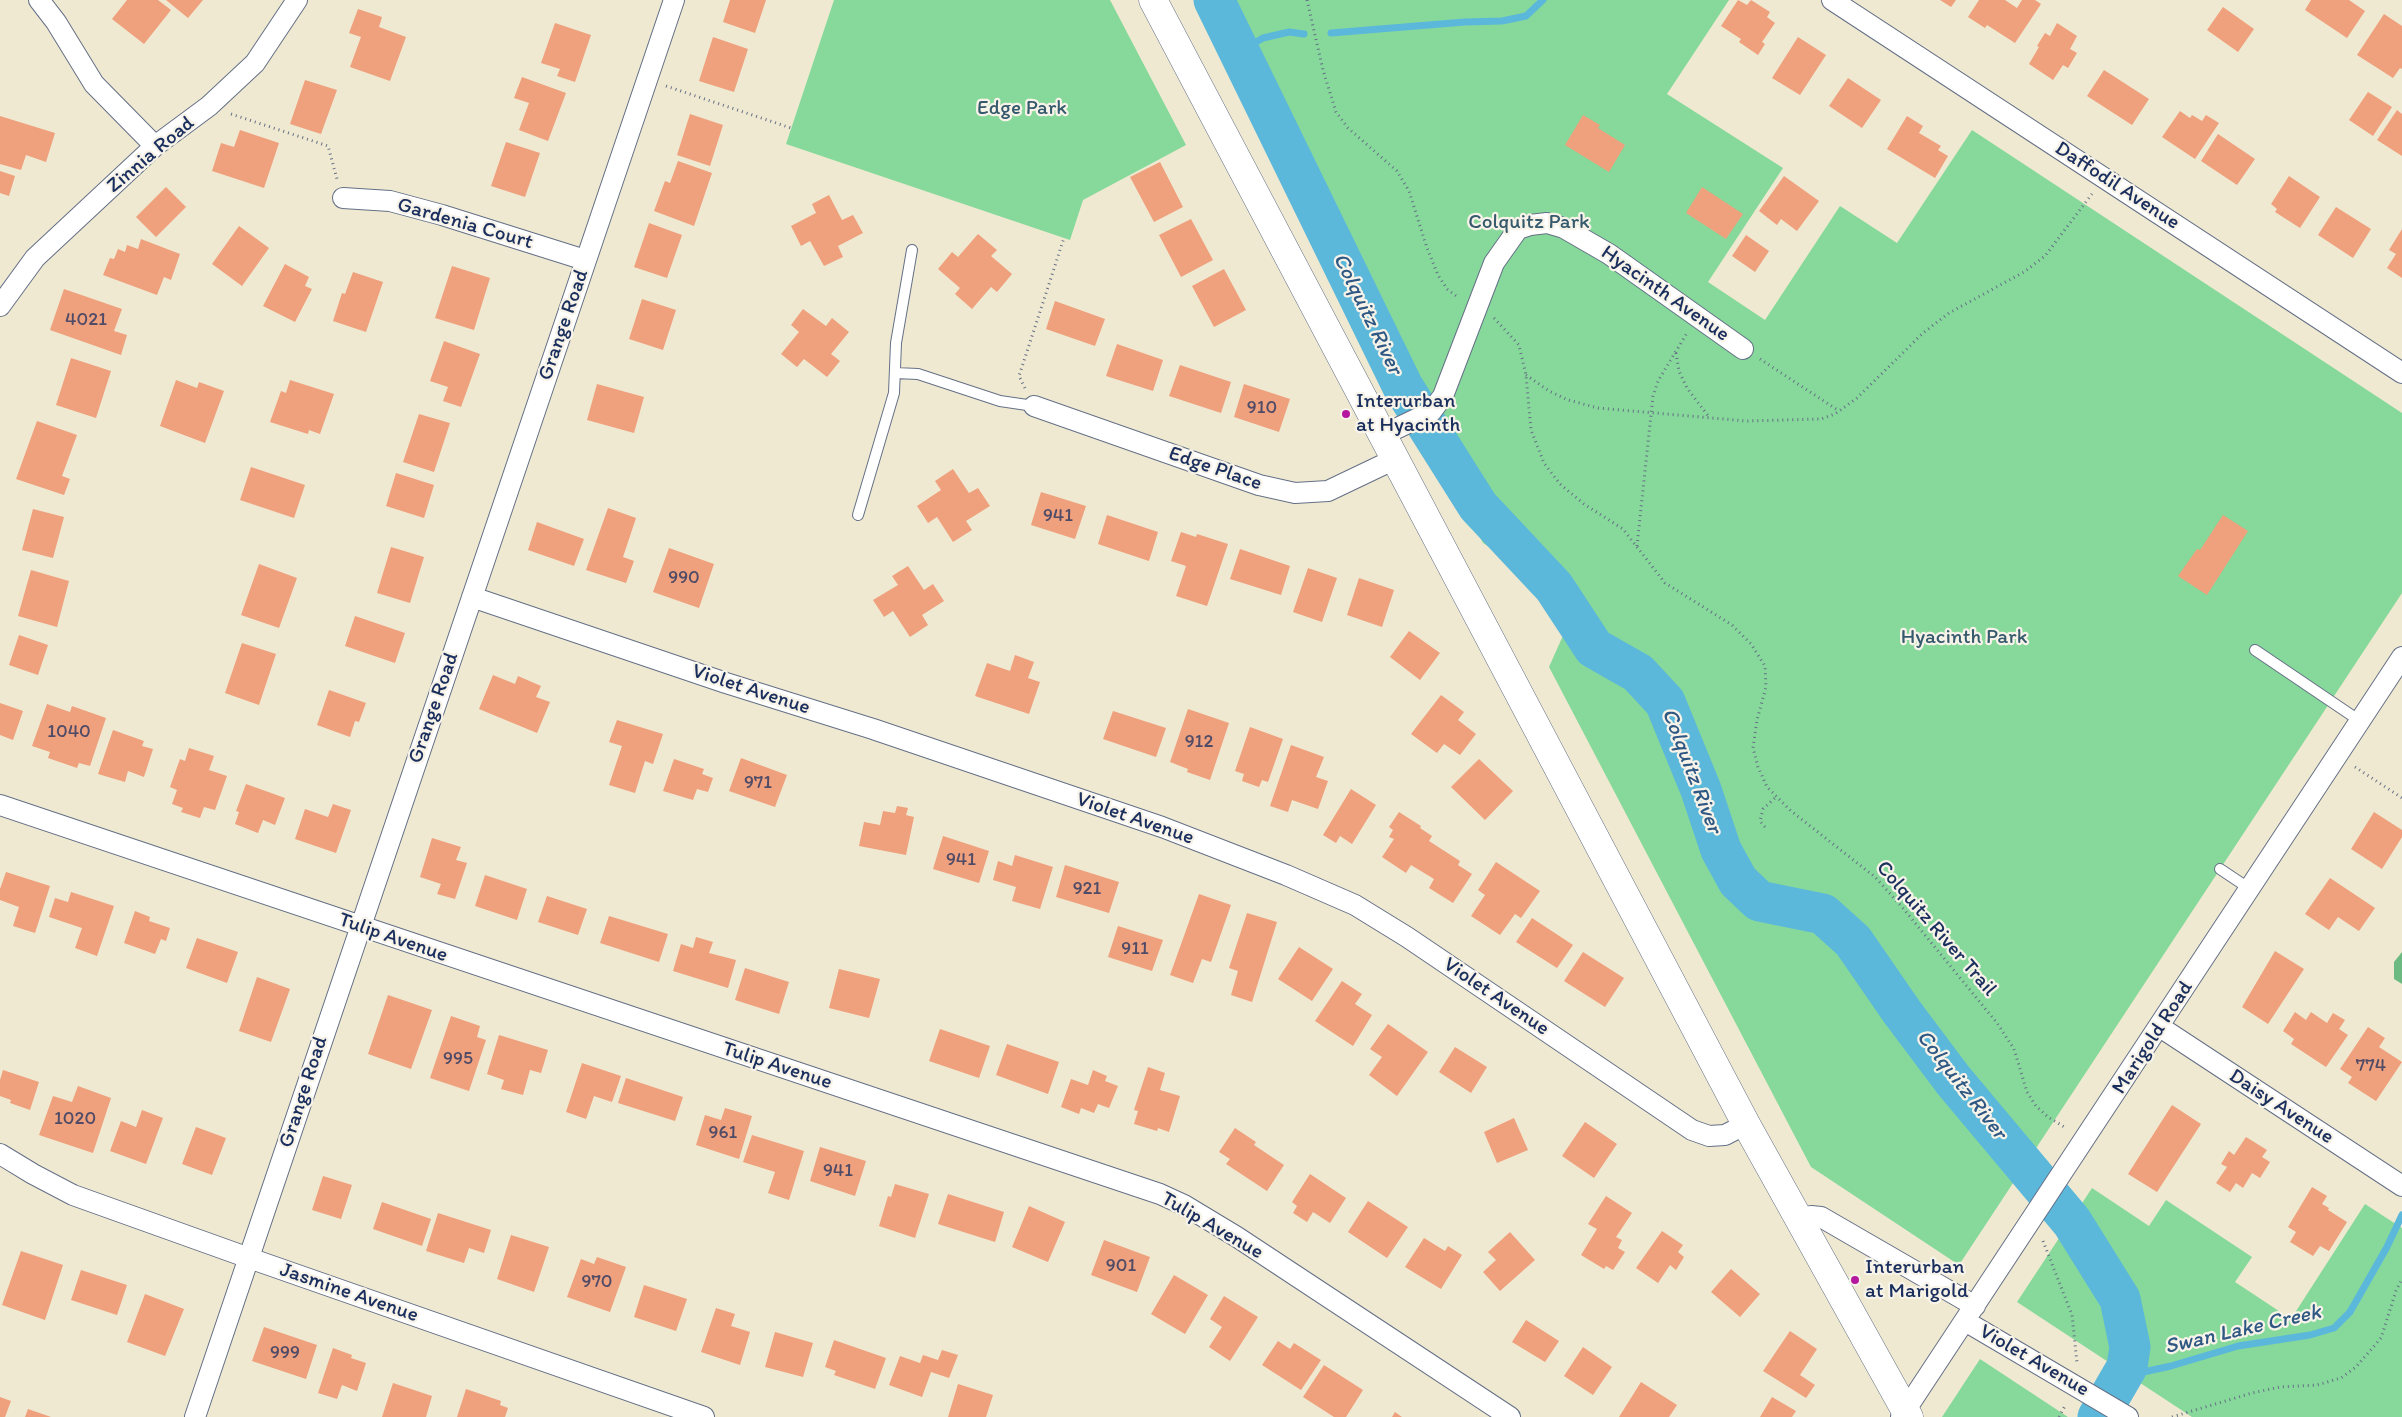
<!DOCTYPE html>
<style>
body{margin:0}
canvas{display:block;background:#efe9d1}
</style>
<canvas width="2402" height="1417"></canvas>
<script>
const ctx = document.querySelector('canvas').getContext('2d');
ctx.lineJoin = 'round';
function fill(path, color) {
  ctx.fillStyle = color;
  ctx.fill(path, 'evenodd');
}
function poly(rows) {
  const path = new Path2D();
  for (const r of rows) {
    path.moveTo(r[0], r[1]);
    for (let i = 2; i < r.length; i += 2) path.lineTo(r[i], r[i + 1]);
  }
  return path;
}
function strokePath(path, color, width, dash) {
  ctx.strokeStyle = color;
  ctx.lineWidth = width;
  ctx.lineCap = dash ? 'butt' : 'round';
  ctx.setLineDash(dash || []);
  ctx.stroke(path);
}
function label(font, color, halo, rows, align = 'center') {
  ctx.font = font + ' Itim,sans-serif';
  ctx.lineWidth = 4.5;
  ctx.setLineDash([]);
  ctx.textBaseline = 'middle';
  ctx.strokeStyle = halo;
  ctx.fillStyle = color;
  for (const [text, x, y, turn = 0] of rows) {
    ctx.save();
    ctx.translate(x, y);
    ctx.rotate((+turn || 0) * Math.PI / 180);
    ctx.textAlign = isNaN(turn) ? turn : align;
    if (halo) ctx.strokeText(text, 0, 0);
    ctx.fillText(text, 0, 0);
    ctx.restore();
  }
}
const green = poly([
 [834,0,1110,0,1186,145,1083,200,1070,240,786,144],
 [1198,0,1729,0,1667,94,1783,168,1708,282,1765,320,1840,206,1897,243,1972,130,2402,413,2402,593,1959,1265,1811,1167,1549,667,1577,604,1483,543],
 [2092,1188,2149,1226,2166,1200,2252,1257,2235,1282,2291,1319,2365,1204,2402,1228,2402,1417,2192,1417,2017,1302],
 [1980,1359,2068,1417,1942,1417]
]);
const forest = poly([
 [2402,952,2402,984,2394,979,2394,962]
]);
const stream = poly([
 [1331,33,1465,22,1502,21,1526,16,1543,0],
 [1239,52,1263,38,1289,32,1304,34],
 [2120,1377,2171,1366,2238,1346,2310,1335,2334,1328,2350,1312,2387,1247,2402,1215]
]);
const river = poly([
 [1214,0,1403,387,1478,506,1554,587,1594,648,1638,673,1665,702,1701,790,1721,850,1738,881,1759,901,1823,914,1853,941,1902,1012,1953,1080,2072,1222,2120,1299,2130,1347,2127,1367,2098,1417]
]);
const building = poly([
 [127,0,158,0,171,10,144,44,112,19],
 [166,0,203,0,188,18],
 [730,0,766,0,755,33,723,22],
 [1738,0,1747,5,1751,0,1770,12,1767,17,1775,23,1762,42,1765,44,1758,55,1739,42,1741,39,1721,26],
 [1940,0,1956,0,1951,7],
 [1979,0,2005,0,2017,8,2022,0,2035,0,2041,4,2015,43,1987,25,1985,28,1968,17],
 [2311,0,2349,0,2365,11,2347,38,2305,10],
 [2223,7,2254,29,2238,52,2207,30],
 [358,9,382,17,379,27,406,37,390,81,350,67,361,37,349,33],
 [2384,14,2402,26,2402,69,2400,68,2393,78,2357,55],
 [555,23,591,35,575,82,557,76,560,69,541,63],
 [2057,23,2077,36,2070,49,2077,53,2068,68,2063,65,2053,80,2029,64,2039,47,2037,46,2045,33,2050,36],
 [713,37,748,49,734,92,699,81],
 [1798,37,1826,55,1800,95,1772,78],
 [2104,70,2149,99,2132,125,2087,96],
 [522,77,566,93,548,141,519,130,529,103,514,98],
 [1848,78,1881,100,1862,128,1829,106],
 [305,80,337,90,321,134,290,124],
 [2368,92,2392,107,2373,136,2349,120],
 [2397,110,2402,114,2402,156,2377,140],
 [2180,111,2190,118,2192,115,2202,121,2206,115,2219,123,2195,159,2162,137],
 [690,114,723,125,710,166,677,155],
 [1583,115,1600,125,1598,128,1625,145,1609,172,1565,145],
 [0,116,55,133,46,162,26,155,21,170,0,164],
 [1907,116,1923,126,1919,133,1941,146,1938,150,1948,156,1935,178,1887,149],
 [240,130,279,143,264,188,212,171,221,143,234,147],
 [2218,134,2255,159,2237,185,2201,161],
 [506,142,540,153,525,197,491,186],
 [678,161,712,173,694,226,654,211,665,181,670,183],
 [1160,162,1183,207,1154,222,1130,177],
 [0,171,15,176,9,196,0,193],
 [1784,176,1819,201,1797,231,1781,219,1777,225,1759,211],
 [2289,176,2320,197,2300,228,2275,212,2277,209,2271,204],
 [166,187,186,207,156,237,136,217],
 [1702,187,1743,214,1726,239,1686,213],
 [829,195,842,220,853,215,863,233,838,246,843,257,824,266,810,241,801,246,791,226,816,213,812,204],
 [2336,207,2371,229,2353,258,2318,235],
 [1191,219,1213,260,1181,277,1159,235],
 [649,223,682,235,667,278,634,267],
 [239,226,269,248,242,286,212,264],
 [2402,229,2402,278,2387,268,2396,254,2389,250],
 [978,234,997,250,991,256,1012,274,997,292,991,287,972,309,955,294,960,288,938,269,952,252,958,257],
 [1746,235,1769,251,1755,272,1732,256],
 [141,239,180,254,171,280,164,277,157,295,103,275,110,258,114,259,118,249,125,252,127,245,138,249],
 [285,264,309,277,305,286,312,289,295,322,263,306],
 [452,266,490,278,474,330,435,318],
 [1224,269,1246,310,1214,327,1192,286],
 [353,272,383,282,366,332,333,321,342,293,345,294],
 [64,289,122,309,114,331,127,335,121,355,50,330],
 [642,299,676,310,663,350,629,339],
 [1055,301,1105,319,1095,346,1046,329],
 [803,309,826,326,832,318,849,332,831,354,840,361,827,377,804,359,797,367,781,354,799,332,791,325],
 [444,341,480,354,461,407,443,401,448,387,430,381],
 [1117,344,1163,360,1153,391,1106,376],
 [71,358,111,371,96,418,56,405],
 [1180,365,1231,382,1221,413,1169,396],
 [176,380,197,388,199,382,224,391,205,443,160,426],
 [290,380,334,394,320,434,309,430,308,434,270,422,281,391,286,393],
 [597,384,644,397,634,433,587,420],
 [1244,384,1290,399,1279,432,1234,417],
 [419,414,450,423,434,472,403,462],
 [37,421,77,435,62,476,70,479,64,495,16,479],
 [251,467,305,485,294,518,240,500],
 [953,469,969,493,978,488,990,506,966,521,972,530,953,542,937,517,928,523,917,506,941,490,935,481],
 [396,473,434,485,424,518,386,506],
 [1041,492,1086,506,1075,539,1031,525],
 [608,508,636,518,623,557,634,561,626,583,586,570],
 [33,509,64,517,53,558,22,550],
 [1107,515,1158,532,1149,561,1098,544],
 [2223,515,2248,531,2207,595,2178,576,2197,549,2200,550],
 [537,522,584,539,574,566,528,550],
 [1181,532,1196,537,1197,534,1228,544,1207,606,1176,596,1186,566,1171,561],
 [391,547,424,557,410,603,377,593],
 [669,548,714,564,699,608,653,592],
 [1240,549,1290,566,1281,595,1230,579],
 [259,564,297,578,279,628,241,615],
 [908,566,924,590,933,584,944,601,922,615,928,625,910,637,893,611,884,617,873,600,898,585,892,576],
 [1308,568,1337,578,1322,622,1293,612],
 [31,570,69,581,57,627,18,616],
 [1359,578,1394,590,1382,627,1347,615],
 [355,616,405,633,395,663,345,646],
 [1409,631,1440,653,1420,680,1390,657],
 [19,635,48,645,38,675,9,665],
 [242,643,276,654,259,705,225,693],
 [1015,655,1034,662,1028,678,1040,682,1029,714,975,696,987,663,1010,671],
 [493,675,515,684,518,676,541,686,536,697,550,702,537,733,479,709],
 [329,690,366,703,359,722,355,721,350,737,317,725],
 [1441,695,1464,712,1458,720,1476,734,1460,755,1444,744,1437,753,1411,734],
 [0,703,23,711,13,740,0,735],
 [47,704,70,712,72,706,106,718,90,766,79,763,77,768,48,758,50,752,32,746],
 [1188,709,1229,723,1210,780,1187,772,1188,769,1170,762],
 [1113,711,1166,728,1156,757,1103,739],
 [617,720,663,734,653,764,645,761,635,793,609,785,622,746,609,742],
 [1250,727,1283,739,1268,782,1262,780,1259,787,1242,781,1244,774,1235,771],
 [113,730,144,741,142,746,153,749,144,777,128,771,125,782,98,774],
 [1291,745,1324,757,1316,777,1328,781,1318,809,1292,800,1288,812,1270,806],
 [189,748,214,756,209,770,227,776,215,810,204,807,200,818,181,812,183,808,172,804,177,790,170,787,180,759,185,761],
 [741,758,787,775,775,807,729,791],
 [674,759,704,769,702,774,713,778,708,792,697,789,693,800,663,791],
 [1479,759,1513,791,1485,820,1451,787],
 [246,784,285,798,275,825,263,820,258,833,235,824,239,812,236,811],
 [1351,789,1376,805,1352,844,1340,836,1336,843,1323,835],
 [333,804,351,810,336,853,295,839,305,809,328,817],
 [897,806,908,808,906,815,914,817,906,855,859,846,864,822,880,825,883,811,895,813],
 [1399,812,1421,826,1420,828,1432,836,1429,841,1460,861,1458,865,1472,874,1453,903,1429,888,1434,879,1411,865,1406,873,1382,857,1394,839,1389,837,1393,830,1389,827],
 [2374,812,2402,830,2402,837,2382,869,2351,849],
 [943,836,989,851,979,883,933,869],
 [432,838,461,847,456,860,467,863,455,899,437,894,441,884,420,877],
 [1015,855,1053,867,1040,909,1012,901,1016,887,993,880,998,861,1012,866],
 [1496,862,1540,891,1521,918,1515,914,1500,935,1471,916,1485,895,1478,890],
 [1065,865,1119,882,1109,913,1056,897],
 [6,872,50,886,35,933,13,926,19,907,0,900,0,889],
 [485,875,527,889,517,920,475,906],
 [2330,878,2375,908,2359,931,2338,917,2329,930,2305,914],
 [71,892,114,906,97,956,75,948,82,928,49,917,55,898,68,902],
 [1199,894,1231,905,1211,962,1202,959,1193,983,1170,975],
 [547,896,587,909,578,935,538,922],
 [135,911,150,917,149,921,170,928,166,941,161,939,155,954,124,943],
 [1247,913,1277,922,1252,1002,1231,995,1238,971,1229,968],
 [609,916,668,934,659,962,600,943],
 [1532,918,1573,945,1557,968,1516,942],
 [1118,926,1163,940,1152,971,1108,957],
 [696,937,713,942,709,953,736,960,728,988,673,971,681,944,693,948],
 [197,938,238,952,227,983,186,968],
 [1299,947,1333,969,1312,1001,1278,979],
 [2275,951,2304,969,2268,1024,2242,1007],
 [1583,952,1624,978,1605,1007,1564,981],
 [745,968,789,982,779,1014,735,1000],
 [839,969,880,979,869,1018,829,1008],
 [257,977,290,989,271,1042,239,1031],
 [1342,981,1362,994,1355,1004,1372,1015,1353,1046,1315,1021],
 [388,995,432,1010,411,1069,368,1054],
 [2295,1012,2306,1020,2311,1012,2327,1023,2333,1013,2345,1020,2339,1029,2348,1035,2326,1067,2291,1044,2294,1039,2283,1031],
 [451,1016,480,1026,477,1037,486,1040,469,1091,430,1078],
 [1388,1024,1428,1052,1397,1096,1369,1075,1382,1057,1370,1049],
 [2368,1027,2385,1038,2379,1047,2402,1062,2376,1101,2348,1083,2352,1077,2340,1069],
 [940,1029,990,1046,979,1078,929,1061],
 [499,1035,548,1050,541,1073,530,1070,523,1095,501,1089,504,1080,487,1074],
 [1007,1044,1059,1062,1048,1094,996,1075],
 [1455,1047,1487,1067,1471,1093,1439,1072],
 [582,1063,621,1076,612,1102,594,1096,586,1119,566,1112],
 [1148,1067,1165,1073,1160,1090,1180,1096,1169,1132,1158,1128,1157,1131,1134,1124,1138,1111,1134,1110],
 [3,1070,39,1082,30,1110,10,1103,11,1100,0,1096,0,1080],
 [1093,1070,1107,1076,1105,1081,1118,1086,1109,1108,1098,1104,1094,1113,1081,1108,1079,1114,1061,1107,1071,1079,1088,1085],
 [626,1078,683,1097,675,1121,618,1103],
 [78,1086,111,1098,93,1153,39,1135,53,1096,72,1102],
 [2172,1105,2201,1124,2157,1192,2128,1174],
 [725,1108,752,1116,739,1159,696,1145,705,1115,721,1120],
 [142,1110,163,1118,146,1164,110,1151,121,1121,136,1127],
 [1514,1118,1528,1150,1497,1163,1484,1132],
 [1585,1122,1617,1144,1594,1178,1562,1156],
 [196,1127,226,1138,212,1175,182,1164],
 [1235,1128,1256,1142,1254,1145,1284,1165,1267,1191,1226,1164,1230,1159,1219,1152],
 [752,1135,804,1151,789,1200,768,1193,775,1172,743,1162],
 [2246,1137,2267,1150,2262,1157,2270,1162,2260,1178,2252,1173,2243,1188,2236,1183,2230,1192,2216,1183,2227,1167,2221,1164,2229,1151,2234,1155],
 [820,1147,866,1161,855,1196,810,1181],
 [1310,1174,1346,1198,1330,1223,1313,1212,1307,1222,1293,1213,1297,1206,1292,1202],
 [323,1176,352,1185,341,1219,312,1210],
 [895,1184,929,1194,915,1238,879,1226,888,1196,891,1197],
 [2312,1187,2327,1196,2322,1204,2329,1208,2328,1210,2347,1222,2329,1251,2320,1246,2313,1256,2290,1242,2296,1232,2288,1227],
 [948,1194,1004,1212,995,1242,938,1224],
 [1606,1196,1632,1213,1616,1237,1622,1240,1618,1248,1625,1252,1613,1270,1606,1266,1604,1269,1581,1255,1597,1229,1588,1224],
 [1368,1201,1408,1227,1387,1258,1348,1232],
 [382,1202,431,1219,422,1246,373,1229],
 [1029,1206,1065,1222,1048,1262,1012,1247],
 [438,1213,491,1230,484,1253,469,1248,464,1263,426,1251],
 [1662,1231,1683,1245,1678,1252,1684,1257,1676,1270,1670,1265,1658,1283,1636,1268],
 [1510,1232,1535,1260,1500,1291,1483,1272,1496,1260,1488,1252],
 [511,1235,549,1247,534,1292,497,1279],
 [1424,1238,1445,1251,1448,1246,1462,1255,1441,1289,1405,1267],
 [1104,1240,1150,1257,1137,1292,1091,1275],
 [21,1251,63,1265,45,1320,2,1305],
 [597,1257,626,1267,610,1312,567,1297,581,1259,594,1264],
 [1731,1269,1760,1294,1740,1317,1711,1292],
 [81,1270,127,1285,117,1315,71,1300],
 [1174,1275,1208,1295,1185,1334,1151,1314],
 [644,1285,687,1299,676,1331,634,1317],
 [145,1294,184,1309,165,1356,127,1342],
 [1224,1296,1258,1317,1230,1361,1209,1347,1222,1327,1210,1319],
 [716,1308,735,1314,731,1326,750,1332,740,1365,701,1352],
 [1526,1320,1559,1341,1545,1362,1512,1342],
 [264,1327,317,1345,306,1379,252,1361],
 [1790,1331,1817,1349,1800,1375,1815,1385,1806,1398,1763,1371],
 [775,1332,813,1343,803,1377,765,1367],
 [834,1340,886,1358,875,1389,834,1375,836,1371,825,1367],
 [1278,1341,1290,1349,1294,1343,1321,1360,1301,1390,1262,1365],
 [1583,1347,1612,1367,1593,1395,1564,1376],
 [333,1348,352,1355,351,1358,366,1363,357,1391,342,1385,337,1399,318,1393],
 [942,1350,958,1355,949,1378,931,1372,922,1397,889,1385,900,1356,920,1363,923,1355,938,1360],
 [1324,1365,1363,1390,1346,1417,1334,1417,1303,1397],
 [1641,1382,1677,1405,1669,1417,1619,1417],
 [393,1383,432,1396,426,1417,382,1417],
 [958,1384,993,1395,986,1417,948,1417],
 [466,1389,501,1401,500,1405,508,1408,505,1417,457,1417],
 [0,1397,11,1401,5,1417,0,1417],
 [1772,1397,1796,1411,1792,1417,1760,1417],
 [28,1409,51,1417,25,1417],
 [1395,1412,1402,1417,1392,1417]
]);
const path = poly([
 [1307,0,1323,70,1336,112,1348,128,1397,171,1409,191,1427,248,1438,275,1447,289,1459,298],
 [666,86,791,128],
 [231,114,328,146,337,179],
 [1494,318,1519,345,1526,375,1531,430,1544,463,1560,484,1584,504,1623,529,1665,583,1732,625,1751,644,1765,666,1766,687,1757,720,1753,748,1758,767,1767,787,1791,811,1875,877,1902,907,1997,1023,2014,1049,2027,1092,2036,1106,2048,1117,2066,1128],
 [1676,353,1679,371,1687,388,1709,417],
 [1760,359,1839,411],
 [1526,375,1549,391,1568,400,1598,408,1746,421,1821,419,1835,414,1857,398,1923,333,1949,313,2024,272,2045,256,2092,194],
 [1025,388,1019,376,1064,238],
 [1637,546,1653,396,1658,381,1687,333],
 [2355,767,2402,798],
 [1765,827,1760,821,1763,809,1777,796],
 [2043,1241,2072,1315,2077,1363],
 [2059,1417,2066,1404],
 [2172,1417,2252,1393,2280,1387,2317,1385,2341,1378,2356,1367,2381,1338,2396,1291,2402,1279]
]);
const service = poly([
 [895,373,918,374,1000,401,1034,406],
 [858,515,894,393,896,343,912,250],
 [2255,650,2360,721],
 [2220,869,2250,889]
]);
const minor = poly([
 [39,0,56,22,94,84,155,146],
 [1832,0,2402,373],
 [343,198,390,201,442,215,585,260],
 [0,306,35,258,155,146,209,106,255,63,297,0],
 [1034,406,1259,485,1295,493,1328,491,1395,459],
 [1383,435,1431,412,1443,396,1494,263,1518,229,1530,225,1547,223,1564,228,1609,254,1743,349],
 [472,597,726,683,873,729,1162,827,1286,875,1355,905,1407,937,1692,1130,1709,1136,1725,1135,1746,1124],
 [0,805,1160,1194,1184,1205,1237,1237,1510,1417],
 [2160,1027,2402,1186],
 [0,1154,33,1174,73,1195,249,1258,704,1417],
 [1799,1223,1811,1216,1821,1217,1975,1306],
 [1965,1321,2128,1417],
 [195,1417,674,0],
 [1901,1417,2402,657]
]);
const secondary = poly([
 [1153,0,1746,1124,1909,1417]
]);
const markers = [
 [1346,414,5,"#b5179e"],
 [1855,1280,5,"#b5179e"]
];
const numberNames = [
 ["4021",86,320],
 ["910",1262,408],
 ["941",1058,516],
 ["990",684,578],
 ["1040",69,732],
 ["912",1199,742],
 ["971",758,783],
 ["941",961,860],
 ["921",1087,889],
 ["911",1135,949],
 ["995",458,1059],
 ["774",2371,1066],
 ["1020",75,1119],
 ["961",723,1133],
 ["941",838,1171],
 ["901",1121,1266],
 ["970",597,1282],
 ["999",285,1353]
];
const parkNames = [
 ["Edge Park",1022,109],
 ["Colquitz Park",1529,223],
 ["Hyacinth Park",1964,638]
];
const streetNames = [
 ["Zinnia Road",151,155,-40],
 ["Daffodil Avenue",2117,186,33],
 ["Gardenia Court",465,224,16],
 ["Hyacinth Avenue",1665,294,35],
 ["Grange Road",564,325,-71],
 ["Edge Place",1215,469,19],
 ["Violet Avenue",751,690,18],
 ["Grange Road",434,708,-71],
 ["Violet Avenue",1135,819,19],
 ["Colquitz River Trail",1936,929,49],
 ["Tulip Avenue",393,938,19],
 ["Violet Avenue",1496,997,34],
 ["Marigold Road",2153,1038,-57],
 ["Tulip Avenue",777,1066,18],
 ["Grange Road",304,1092,-72],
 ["Daisy Avenue",2281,1107,33],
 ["Tulip Avenue",1212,1226,30],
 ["Jasmine Avenue",349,1293,19],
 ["Violet Avenue",2034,1361,30]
];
const poiNames = [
 ["Interurban",1356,402],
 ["at Hyacinth",1356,426],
 ["Interurban",1865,1268],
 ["at Marigold",1865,1292]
];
const waterNames = [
 ["Colquitz River",1367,314,64],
 ["Colquitz River",1691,771,69],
 ["Colquitz River",1961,1085,52],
 ["Swan Lake Creek",2243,1330,-13]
];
fill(green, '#86d99a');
fill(forest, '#6cb982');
strokePath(stream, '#5cb8da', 7);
strokePath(river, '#5cb8da', 41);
fill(building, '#efa07d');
strokePath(service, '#657086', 12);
strokePath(minor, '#657086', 22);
strokePath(secondary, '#657086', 29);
strokePath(path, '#657086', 3, [1, 4]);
strokePath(service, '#fff', 10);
strokePath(minor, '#fff', 20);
strokePath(secondary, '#fff', 28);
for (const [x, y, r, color] of markers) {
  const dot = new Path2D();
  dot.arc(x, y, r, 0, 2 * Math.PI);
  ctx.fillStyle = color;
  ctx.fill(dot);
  strokePath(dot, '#f7f3e8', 2);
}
label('19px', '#504b66', null, numberNames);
label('21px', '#365a6d', '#f7f3e8', parkNames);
label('21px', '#1b2f5e', '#f7f3e8', streetNames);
label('21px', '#1b2f5e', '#f7f3e8', poiNames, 'left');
label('italic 22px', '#2e5883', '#f7f3e8', waterNames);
</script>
